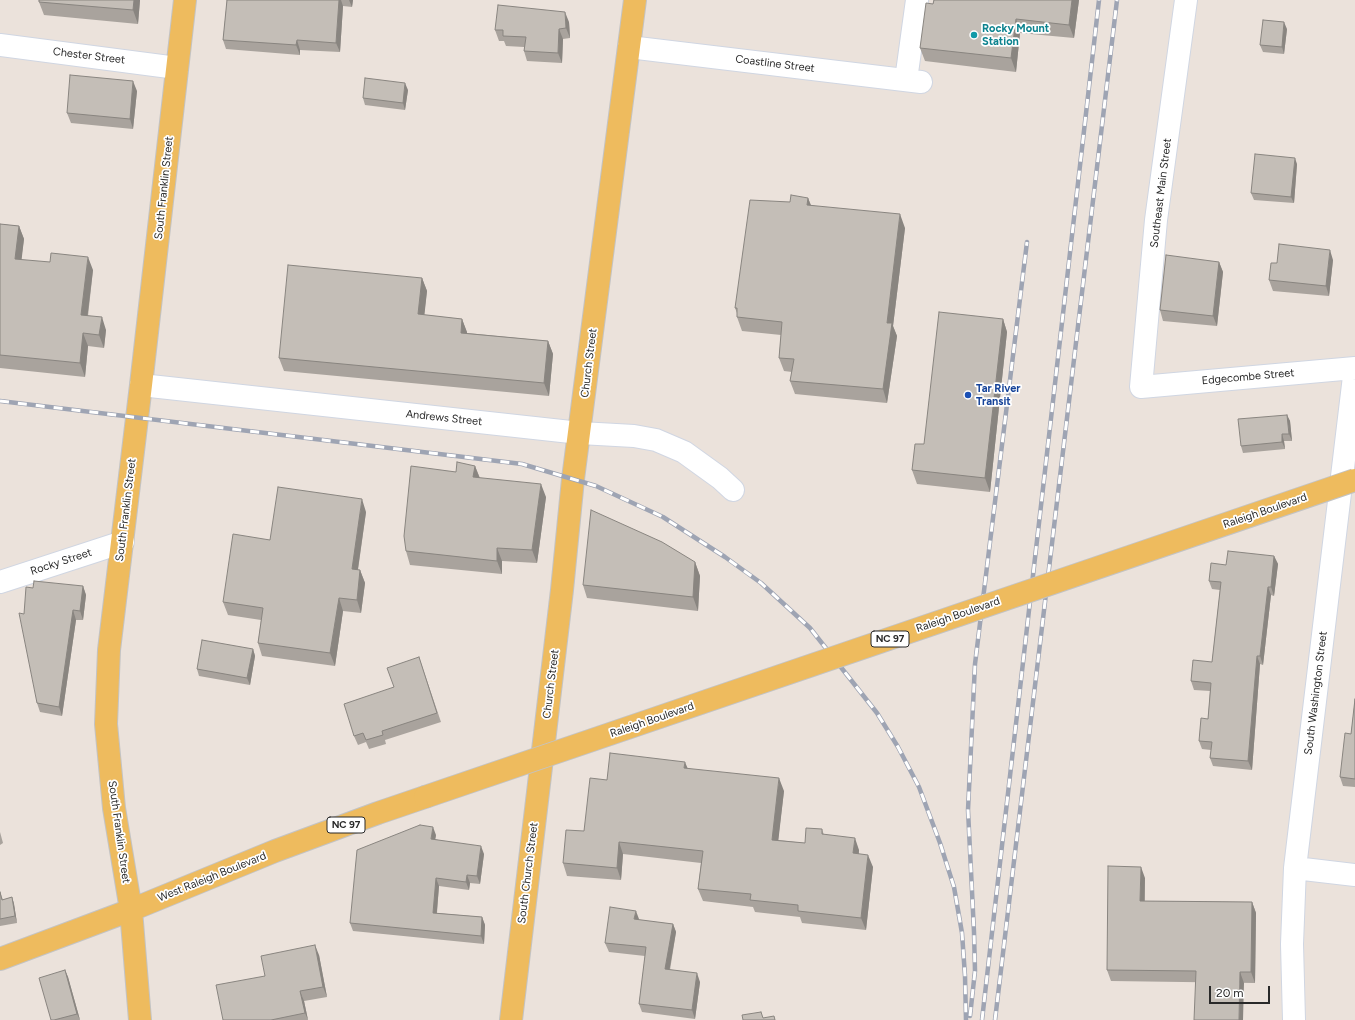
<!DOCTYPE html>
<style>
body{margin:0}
#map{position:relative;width:1355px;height:1020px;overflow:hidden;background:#ebe2db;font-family:Figtree,sans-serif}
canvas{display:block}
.scale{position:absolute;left:1209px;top:986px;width:61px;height:18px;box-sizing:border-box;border:2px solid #292929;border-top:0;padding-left:5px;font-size:12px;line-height:14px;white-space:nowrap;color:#292929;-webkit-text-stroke:3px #fff;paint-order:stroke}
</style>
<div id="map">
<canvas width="1355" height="1020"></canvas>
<div class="scale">20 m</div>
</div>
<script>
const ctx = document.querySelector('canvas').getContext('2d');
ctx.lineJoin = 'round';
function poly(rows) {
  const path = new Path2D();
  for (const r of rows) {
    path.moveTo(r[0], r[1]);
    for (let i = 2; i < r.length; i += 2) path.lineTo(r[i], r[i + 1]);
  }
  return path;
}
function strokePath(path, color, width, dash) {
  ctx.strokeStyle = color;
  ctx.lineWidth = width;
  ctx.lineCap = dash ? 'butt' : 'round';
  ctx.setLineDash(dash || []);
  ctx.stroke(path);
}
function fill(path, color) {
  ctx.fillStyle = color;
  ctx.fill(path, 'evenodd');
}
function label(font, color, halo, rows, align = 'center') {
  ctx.font = font + ' Figtree,sans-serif';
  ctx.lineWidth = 3.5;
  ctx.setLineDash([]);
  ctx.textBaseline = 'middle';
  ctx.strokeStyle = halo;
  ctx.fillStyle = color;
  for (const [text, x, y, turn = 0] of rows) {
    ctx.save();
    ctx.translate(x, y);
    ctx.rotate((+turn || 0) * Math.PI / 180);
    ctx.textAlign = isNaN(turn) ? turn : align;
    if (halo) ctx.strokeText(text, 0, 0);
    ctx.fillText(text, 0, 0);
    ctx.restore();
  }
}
const minor = poly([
 [1186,0,1156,220,1141,387,1355,368],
 [0,45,177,68],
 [629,47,921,82],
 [906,80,917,0],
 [141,385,580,433,634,436,656,440,684,452,720,478,733,490],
 [0,582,123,542],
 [1295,868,1355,875],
 [1294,1020,1292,944,1295,868,1355,368]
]);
const major = poly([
 [0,959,131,910,275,851,378,813,425,797],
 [140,1020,131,910,114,808,106,724,109,650,141,385,185,0],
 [511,1020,562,590,573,479,635,0]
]);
const rail = poly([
 [0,401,522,464,596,486,663,517,725,557,761,583,810,628,877,713,898,747,919,787,940,843,954,887,962,933,965,976,966,1020],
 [970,1016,975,971,974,932,968,810,975,664,1027,242],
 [982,1020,1099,0],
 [995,1020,1117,0]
]);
const majorBridge = poly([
 [425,797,1355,480]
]);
const wall = poly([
 [140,0,138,24,44,15,39,2],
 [227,0,353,0,352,7,343,6,340,52,300,50,300,55,226,49,223,40],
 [934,0,1079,0,1074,38,1020,33,1016,72,925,61,920,48,933,4],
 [569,22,570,38,563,39,562,63,527,61,524,51,524,47,506,46,504,41,499,41,495,30],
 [1287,29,1284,54,1263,52,1260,45],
 [408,90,405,110,365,105,363,98],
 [137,91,133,129,71,123,67,113],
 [1297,164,1294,203,1254,200,1251,193],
 [808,198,811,205,905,228,893,326,897,336,887,403,795,394,790,381,792,372,784,371,779,358,781,335,742,331,737,317,737,313,735,308,790,202],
 [0,224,19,226,24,239,21,260,93,270,88,316,106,330,104,348,88,346,85,377,0,368],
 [1333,260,1329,296,1273,291,1269,280,1277,263],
 [1219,262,1223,272,1217,326,1163,321,1160,310],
 [422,278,427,291,424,315,462,319,467,333,548,341,553,354,549,396,284,371,279,358],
 [1003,319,1007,332,990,492,917,484,912,470],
 [1287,415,1290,421,1292,441,1284,441,1285,449,1243,453,1241,446],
 [475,466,480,478,546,497,537,563,502,561,502,574,410,565,406,551,456,472],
 [366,512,358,570,360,570,365,583,361,613,343,611,335,666,262,656,258,643,261,620,228,615,223,602,270,540],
 [1274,556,1278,564,1274,596,1271,595,1263,665,1260,664,1252,770,1213,766,1210,758,1211,750,1202,749,1199,741,1208,719,1210,691,1194,690,1191,681,1212,662,1220,590,1212,589,1209,581,1226,565],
 [695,562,700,576,698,611,587,598,583,585],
 [83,586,86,595,83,620,76,620,62,716,40,712,37,703,24,614,33,588],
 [253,649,255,656,250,685,199,676,197,669],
 [419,657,441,722,385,740,386,744,369,749,366,742,358,745,354,736,394,687],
 [1355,699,1355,787,1343,786,1340,777,1351,734],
 [687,768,784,791,778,840,805,843,822,829,824,835,859,850,859,854,873,867,866,930,802,923,800,917,755,912,753,907,703,901,698,889,701,863,623,854,621,880,567,876,563,863,584,831,607,780],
 [0,832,3,843,0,845],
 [436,835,435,839,484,854,480,884,470,883,469,890,439,886,437,913,482,917,485,925,484,944,353,931,350,923],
 [1145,878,1145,901,1252,902,1256,913,1255,983,1111,981,1107,970],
 [0,892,3,900,12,897,14,904,17,923,0,926],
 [639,920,673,924,676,932,670,970,700,982,695,1019,642,1012,639,1004,645,956,609,952,605,943],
 [319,955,327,997,304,1001,308,1020,223,1020,265,976],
 [65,970,68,977,80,1020,51,1020]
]);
const shadedWall = poly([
 [134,0,140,0,138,24,133,10],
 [339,0,341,0,343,6,340,52,336,43],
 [349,0,353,0,352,7],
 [1072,0,1079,0,1074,38,1069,25],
 [565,12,569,22,570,38,566,28],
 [1016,19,1020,33,1016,72,1011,58],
 [1284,22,1287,29,1284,54,1282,47],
 [559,29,563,39,562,63,558,53],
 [297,40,300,50,300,55,296,45],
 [133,81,137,91,133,129,130,119],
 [405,83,408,90,405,110,403,103],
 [1295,158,1297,164,1294,203,1291,197],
 [808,198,813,211,807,205],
 [900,214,905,228,893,326,897,336,887,403,883,389,887,323],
 [19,226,24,239,20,273,15,259],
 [1330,250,1333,260,1329,296,1326,286],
 [88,257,93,270,86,328,81,315],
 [1219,262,1223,272,1217,326,1213,316],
 [422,278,427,291,423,328,418,314],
 [102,317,106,330,104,348,99,335],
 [462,319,467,332,466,346,461,333],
 [1003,319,1007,332,990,492,985,478],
 [83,333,88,346,85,377,80,363],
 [548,341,553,354,549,396,544,383],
 [1287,415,1290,421,1292,441,1289,434],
 [1282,434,1284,441,1285,449,1282,442],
 [475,466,480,479,473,477],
 [541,484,546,497,537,563,532,550],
 [362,499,366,512,356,582,352,569],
 [497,548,502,561,502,574,497,561],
 [1274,556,1278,564,1274,596,1271,587],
 [695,562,700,576,698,611,693,597],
 [360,570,365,583,361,613,357,600],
 [83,586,86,595,83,620,80,611],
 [1268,587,1271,595,1263,665,1260,656],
 [339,598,343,611,335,666,330,653],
 [73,610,76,620,62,716,59,707],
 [253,649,255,656,250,685,247,678],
 [1257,656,1260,664,1252,770,1248,761],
 [685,762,690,774,684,768],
 [779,778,784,791,777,852,772,840],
 [433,827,436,835,434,847,431,839],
 [855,838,859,850,857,866,853,853],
 [619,842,623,854,621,880,617,868],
 [481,846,484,854,480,884,477,876],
 [868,855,873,867,866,930,861,918],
 [1141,867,1145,878,1144,912,1140,901],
 [467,875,470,883,469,890,466,882],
 [436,878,439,886,436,921,433,913],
 [12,897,14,904,17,923,15,916],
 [1252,902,1256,913,1255,983,1251,972],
 [636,911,639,919,638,928,634,919],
 [482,917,485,925,484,944,481,936],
 [673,924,676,932,668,978,665,969],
 [315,945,319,955,327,997,323,987],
 [65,970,68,977,80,1020,77,1014],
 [1240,972,1244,983,1243,1020,1239,1020],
 [697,973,700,982,695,1019,692,1010],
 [300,991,304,1001,308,1020,305,1013]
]);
const building = poly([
 [39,0,134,0,133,10,39,2,39,0],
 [227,0,339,0,336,43,297,40,296,45,223,40,227,0],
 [934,0,1072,0,1069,25,1016,19,1011,58,920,48,926,3,933,4,934,0],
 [498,5,565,12,566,28,559,29,558,53,524,51,526,37,503,36,503,30,495,30,498,5],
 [1263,20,1284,22,1282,47,1260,45,1263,20],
 [70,75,133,81,130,119,67,113,70,75],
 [365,78,405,83,403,103,363,98,365,78],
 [1255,154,1295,158,1291,197,1251,193,1255,154],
 [791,195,808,198,807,205,900,214,887,323,892,323,883,389,790,381,794,359,779,358,782,322,737,317,737,308,735,308,750,200,790,202,791,195],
 [0,224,19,226,15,259,50,262,51,253,88,257,81,315,102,317,99,335,83,333,80,363,0,355,0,224],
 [1279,244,1330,250,1326,286,1269,280,1271,263,1277,263,1279,244],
 [1166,255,1219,262,1213,316,1160,310,1166,255],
 [288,265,422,278,418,314,462,319,461,333,548,341,544,383,279,358,288,265],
 [939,312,1003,319,985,478,912,470,915,444,924,444,939,312],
 [1287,415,1289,434,1282,434,1282,442,1241,446,1238,419,1287,415],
 [457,462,475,466,473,477,541,484,532,550,497,548,497,561,406,551,404,536,411,466,456,472,457,462],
 [278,487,362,499,352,569,360,570,357,600,339,598,330,653,258,643,263,608,223,602,233,534,270,540,278,487],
 [591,510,662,542,695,562,693,597,583,585,591,510],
 [1228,551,1274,556,1271,587,1268,587,1260,656,1257,656,1248,761,1210,758,1212,742,1199,741,1201,718,1208,719,1211,683,1191,681,1193,660,1212,662,1221,582,1209,581,1211,563,1226,565,1228,551],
 [34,581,83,586,80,611,73,610,59,707,37,703,19,613,24,614,26,587,33,588,34,581],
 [202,640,253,649,247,678,197,669,202,640],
 [419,657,437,713,382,731,383,735,366,740,363,733,354,736,344,704,394,687,387,668,419,657],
 [1355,699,1355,779,1340,777,1345,733,1351,734,1355,699],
 [610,753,685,762,684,768,779,778,772,840,805,843,806,828,822,829,822,834,855,838,853,853,868,855,861,918,798,911,798,905,750,900,751,894,698,889,703,851,619,842,617,868,563,863,566,830,584,831,590,778,607,780,610,753],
 [420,825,433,827,431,839,481,846,477,876,467,875,466,882,436,878,433,913,482,917,481,936,350,923,357,850,420,825],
 [1108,866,1141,867,1140,901,1252,902,1251,972,1240,972,1239,1020,1194,1020,1196,971,1107,970,1108,866],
 [0,892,2,900,12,897,15,916,0,919,0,892],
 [610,907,636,911,634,919,673,924,665,969,697,973,692,1010,639,1004,646,947,605,943,610,907],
 [315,945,323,987,300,991,305,1013,271,1020,223,1020,216,985,265,976,261,956,315,945],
 [65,970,77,1014,54,1020,51,1020,39,978,65,970],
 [761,1012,763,1018,774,1016,775,1020,743,1020,742,1015,761,1012]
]);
const markers = [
 [974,35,4,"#0f9aa8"],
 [968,395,4,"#1a4fb4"]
];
const shields = [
 [890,639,38],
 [346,825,38]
];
const shieldNames = [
 ["NC 97",890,639],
 ["NC 97",346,825]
];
const cultureNames = [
 ["Rocky Mount",982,29],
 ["Station",982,42]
];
const streetNames = [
 ["Chester Street",89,56,7],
 ["Coastline Street",775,64,7],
 ["South Franklin Street",164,188,-84],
 ["Southeast Main Street",1161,193,-83],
 ["Church Street",589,363,-83],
 ["Edgecombe Street",1248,377,-5],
 ["Andrews Street",444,418,6],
 ["South Franklin Street",126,510,-83],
 ["Raleigh Boulevard",1265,511,-19],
 ["Rocky Street",61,562,-18],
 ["Raleigh Boulevard",958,615,-19],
 ["Church Street",551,684,-83],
 ["South Washington Street",1316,693,-83],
 ["Raleigh Boulevard",652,720,-19],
 ["South Franklin Street",119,832,82],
 ["South Church Street",528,873,-83],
 ["West Raleigh Boulevard",212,877,-22]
];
const transitNames = [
 ["Tar River",976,389],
 ["Transit",976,402]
];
strokePath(minor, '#d0d6e2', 24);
strokePath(major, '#c3c3c3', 24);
strokePath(minor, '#fff', 22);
strokePath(major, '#eebb5e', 22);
strokePath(rail, '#9ea4b3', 4.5);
strokePath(rail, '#fff', 3, [9]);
strokePath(majorBridge, '#c3c3c3', 24, []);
strokePath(majorBridge, '#eebb5e', 22);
fill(wall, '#a9a39d');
fill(shadedWall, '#898580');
fill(building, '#c4beb7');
strokePath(building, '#898580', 1);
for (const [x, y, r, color] of markers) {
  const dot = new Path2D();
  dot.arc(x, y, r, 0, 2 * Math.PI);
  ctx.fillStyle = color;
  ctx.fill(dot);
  strokePath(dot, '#fff', 1.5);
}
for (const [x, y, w] of shields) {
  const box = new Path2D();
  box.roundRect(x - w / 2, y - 8, w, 16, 3);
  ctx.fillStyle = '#fff';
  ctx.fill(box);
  strokePath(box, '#292929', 1);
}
label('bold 10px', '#292929', null, shieldNames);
label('bold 11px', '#0d838f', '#fff', cultureNames, 'left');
label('11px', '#292929', '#fff', streetNames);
label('bold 11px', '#164399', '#fff', transitNames, 'left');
</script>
